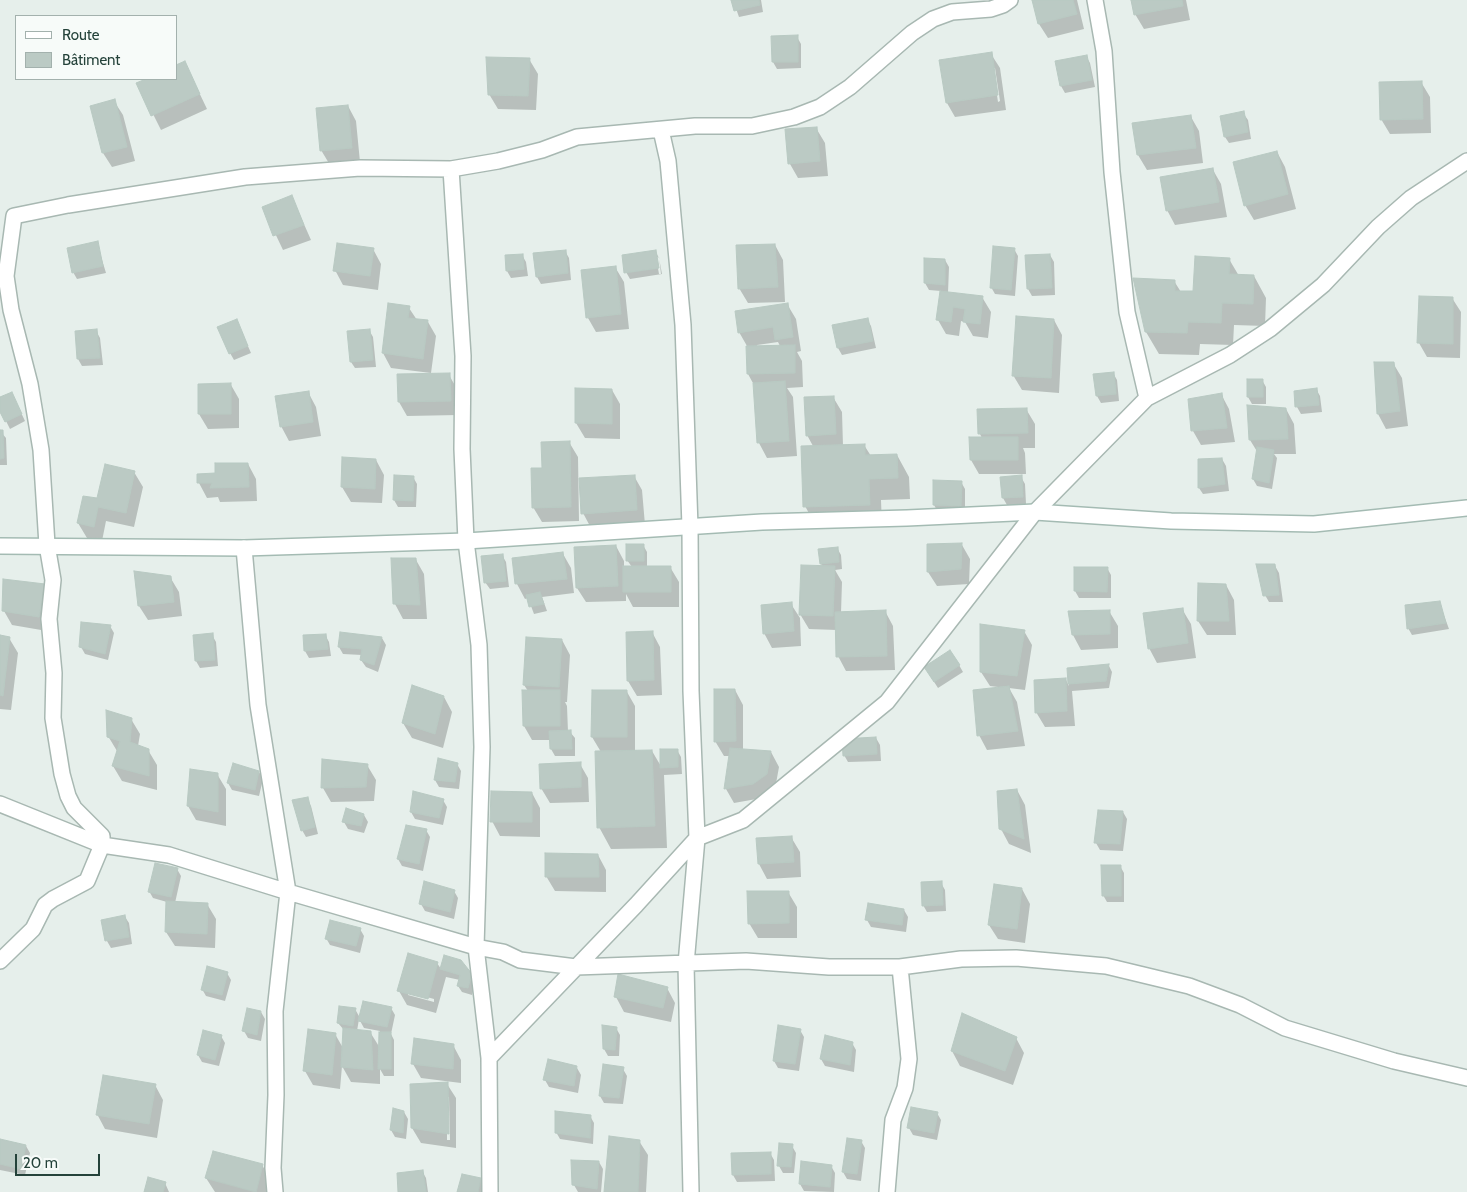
<!DOCTYPE html>
<meta charset="utf-8">
<style>
body{margin:0}
#map{position:relative;width:1467px;height:1192px;overflow:hidden;background:#e6efeb;font-family:Cabin,sans-serif}
canvas{display:block}
.legend{position:absolute;left:15px;top:15px;width:162px;height:65px;box-sizing:border-box;background:#f7fbf9;border:1px solid #a3b1ad;margin:0;padding:6px 9px;list-style:none;font-size:15px;color:#24423a}
.legend li{display:flex;align-items:center;gap:10px;height:25px}
.legend b{width:25px;border:1px solid #a3b1ad}
.scale{position:absolute;left:15px;top:1154px;width:85px;height:22px;box-sizing:border-box;border:2px solid #24423a;border-top:0;padding-left:6px;font-size:15px;line-height:18px;white-space:nowrap;color:#24423a;-webkit-text-stroke:4px #f7fbf9;paint-order:stroke}
</style>
<div id="map">
<canvas width="1467" height="1192"></canvas>
<ul class="legend">
<li><b style="height:6px;background:#fff"></b>Route</li>
<li><b style="height:14px;background:#bbcac4"></b>Bâtiment</li>
</ul>
<div class="scale">20 m</div>
</div>
<script>
const ctx = document.querySelector('canvas').getContext('2d');
ctx.lineJoin = 'round';
function fill(path, color) {
  ctx.fillStyle = color;
  ctx.fill(path, 'evenodd');
}
function poly(rows) {
  const path = new Path2D();
  for (const r of rows) {
    path.moveTo(r[0], r[1]);
    for (let i = 2; i < r.length; i += 2) path.lineTo(r[i], r[i + 1]);
  }
  return path;
}
function strokePath(path, color, width, dash) {
  ctx.strokeStyle = color;
  ctx.lineWidth = width;
  ctx.lineCap = dash ? 'butt' : 'round';
  ctx.setLineDash(dash || []);
  ctx.stroke(path);
}
const shadow = poly([
 [733,0,761,0,763,12,739,17],
 [1033,0,1077,0,1084,29,1048,38,1039,24],
 [1133,0,1186,0,1190,20,1144,29,1135,14],
 [797,37,801,44,801,68,777,69,773,62],
 [991,54,1000,68,1006,110,955,117,947,103],
 [993,68,995,68,1000,101,998,102],
 [1086,56,1090,63,1095,87,1065,93,1061,86],
 [529,59,538,74,536,110,498,109,489,94],
 [185,63,207,109,161,130,138,84,149,79,176,79],
 [1421,82,1430,97,1431,133,1390,134,1381,119],
 [114,101,123,115,135,161,112,167,103,153,91,107],
 [348,106,356,121,360,162,330,165,321,150],
 [1243,113,1248,120,1251,139,1229,143,1225,137],
 [1191,117,1199,131,1203,163,1147,170,1138,155],
 [816,128,825,143,828,176,798,178,790,164],
 [1277,152,1285,167,1296,209,1254,220,1245,205],
 [1213,170,1221,184,1227,217,1175,225,1167,210],
 [292,197,311,240,283,250,263,208],
 [97,243,106,273,77,279,73,272],
 [775,245,783,260,785,302,748,303,739,288],
 [373,249,381,264,378,290,343,285,335,270],
 [1014,249,1018,256,1015,296,995,294,991,287],
 [565,251,569,258,571,280,541,284,537,277],
 [655,251,659,258,662,274,630,279,626,272],
 [656,257,659,257,661,274,659,274],
 [522,255,526,262,528,276,511,278,507,271],
 [1050,255,1054,262,1055,295,1032,296,1028,289,1026,256],
 [926,259,945,260,949,267,948,293,982,297,991,312,988,338,973,336,965,322,961,321,959,336,946,334,938,320,941,291,929,290,925,283],
 [1229,259,1239,276,1254,276,1266,298,1265,326,1234,325,1233,345,1200,344,1199,355,1159,354,1146,332,1174,281,1181,292,1195,293],
 [615,267,624,282,629,329,596,332,588,318],
 [1452,298,1461,312,1460,358,1427,357,1419,343],
 [787,304,796,319,801,351,797,352,802,361,803,387,787,388,793,397,797,456,767,458,759,443,754,385,748,374,747,346,739,332],
 [778,342,780,346,757,347,757,345],
 [409,308,417,320,428,322,436,336,431,373,391,368,383,353],
 [867,319,871,326,876,348,842,355,838,348],
 [1054,320,1062,335,1059,393,1022,390,1013,375],
 [237,321,251,353,234,360,230,353],
 [369,330,373,337,376,367,355,368,351,362],
 [96,331,100,338,103,365,82,366,78,359,76,332],
 [1375,363,1393,363,1402,378,1408,426,1386,429,1378,414],
 [1113,373,1117,380,1119,401,1101,403,1097,396],
 [449,375,457,389,458,415,407,416,399,402],
 [1262,380,1266,387,1266,404,1252,404,1248,397],
 [231,385,239,399,239,428,208,429,199,414],
 [576,389,612,390,620,404,620,439,585,438,576,423],
 [1316,389,1320,396,1322,412,1301,414,1297,407,1295,392],
 [308,392,316,407,321,436,289,441,281,426],
 [1221,394,1229,409,1235,442,1201,445,1193,431],
 [833,397,842,412,843,446,864,445,871,456,897,455,909,477,910,499,881,500,882,526,817,528,805,506,813,446,807,435],
 [0,399,15,400,25,421,10,429,0,409],
 [1026,409,1035,424,1035,448,1023,448,1025,453,1026,474,979,474,971,460,982,438,980,434,979,410],
 [1286,409,1294,424,1296,454,1274,454,1277,458,1272,489,1257,486,1253,479,1258,453,1250,440],
 [0,431,6,438,7,465,0,465],
 [569,442,578,457,579,521,542,522,533,507,543,469],
 [1222,459,1226,466,1229,491,1203,494,1199,488],
 [376,460,384,475,382,503,351,502,342,487],
 [248,464,256,479,257,501,220,502,218,497,207,498,199,483,198,475,217,475],
 [134,472,143,487,134,527,106,521,102,541,87,538,78,523,98,500],
 [634,476,642,490,645,525,591,528,583,513],
 [413,477,417,484,416,507,398,507,394,500],
 [1021,477,1025,484,1026,504,1007,505,1003,498],
 [961,482,965,489,965,512,938,512,934,505],
 [643,545,647,552,647,567,670,567,679,582,679,607,633,607,626,594,626,601,586,602,577,588,616,546,624,561,624,567,632,567,627,560],
 [962,545,970,559,969,584,937,586,928,572],
 [837,548,841,555,842,569,835,570,842,582,841,613,885,611,893,626,895,670,846,671,838,656,837,630,809,629,800,614,823,567,821,564],
 [563,554,571,568,574,593,542,597,547,611,534,614,528,598,525,599,517,584,513,559],
 [502,555,506,562,509,587,490,589,485,582],
 [392,559,416,560,424,574,427,619,403,619,395,604],
 [1275,566,1279,573,1283,602,1269,602,1265,595],
 [1107,568,1111,575,1111,598,1079,598,1075,591],
 [170,577,179,592,182,616,148,620,139,606],
 [44,585,52,600,47,631,12,625,4,611],
 [1226,585,1234,600,1236,635,1207,635,1198,621],
 [1439,602,1449,629,1412,635,1408,628],
 [791,604,800,618,801,646,772,648,764,633],
 [1182,609,1191,624,1196,658,1157,663,1149,648],
 [1109,611,1118,626,1118,648,1081,650,1073,635],
 [110,626,114,633,108,660,85,654,81,647],
 [1024,631,1032,645,1025,690,1009,688,1017,702,1025,746,987,750,979,735,998,687,990,686,981,672],
 [652,632,660,647,662,695,637,696,628,681,627,633],
 [341,633,382,638,386,645,378,672,366,667,361,660,362,655,343,654,339,647],
 [212,635,216,642,218,666,200,668,196,661],
 [325,635,329,642,331,656,309,658,305,651],
 [0,636,9,638,18,653,11,710,0,709],
 [562,640,570,655,567,702,565,702,567,706,568,732,570,732,575,738,575,756,555,756,551,749,550,740,532,740,524,726,528,691,524,685],
 [959,665,963,672,938,688,929,674],
 [1109,666,1112,672,1109,688,1072,691,1075,726,1045,727,1036,712,1066,680,1069,686,1068,669],
 [735,690,743,705,743,750,771,752,779,767,775,789,762,798,734,803,726,789,730,756,724,756,715,741],
 [627,692,635,706,635,751,652,751,662,768,661,750,677,750,681,757,682,774,664,775,667,848,611,849,599,827,601,752,592,737],
 [444,697,452,712,443,748,412,738,403,723],
 [131,719,140,734,138,746,148,750,157,765,157,790,122,781,113,766,117,751,108,736],
 [876,738,880,745,881,761,848,762,844,755],
 [439,759,457,764,461,771,459,789,439,787,435,780],
 [580,764,588,778,589,802,550,803,541,788],
 [367,765,376,780,374,801,331,802,323,788],
 [259,772,263,779,259,796,232,790,228,783],
 [217,774,226,789,226,826,196,820,188,806],
 [1017,790,1025,805,1031,853,1009,844,1001,829],
 [532,793,540,808,540,837,500,836,492,821],
 [307,799,311,806,318,834,306,837,302,830],
 [443,800,447,807,443,825,415,819,411,812],
 [1099,812,1123,812,1127,819,1123,851,1100,850,1096,843],
 [364,815,368,822,364,833,348,829,344,822],
 [426,830,430,837,423,871,402,866,398,859],
 [791,837,800,852,801,877,767,879,759,864,758,839],
 [598,855,606,870,606,892,555,891,546,876],
 [1120,866,1124,873,1124,902,1107,902,1103,895],
 [177,869,181,876,175,903,207,904,216,919,215,948,175,946,166,932,167,902,153,898,149,891],
 [941,883,945,890,946,911,927,912,923,905],
 [1022,889,1030,904,1025,943,998,939,989,925],
 [454,891,458,898,454,919,425,911,421,904],
 [788,892,797,907,797,938,758,938,749,923],
 [904,910,908,917,906,932,871,927,867,920],
 [125,917,129,923,132,944,111,948,107,941,103,921],
 [360,929,364,936,360,953,330,945,326,938],
 [437,963,441,969,471,975,475,982,472,995,462,992,458,986,460,980,446,977,436,1013,407,1005,399,991],
 [408,992,434,999,434,1002,408,995],
 [227,973,231,980,225,1001,206,996,202,989],
 [667,988,675,1003,671,1022,624,1012,616,997],
 [340,1007,355,1009,360,1018,391,1008,395,1015,391,1034,394,1040,394,1076,384,1076,380,1069,380,1084,351,1082,342,1066,340,1089,313,1085,305,1071,335,1034,343,1048,344,1030,338,1023],
 [359,1019,364,1028,380,1031,380,1048,370,1032,357,1031],
 [261,1012,265,1019,261,1041,248,1038,244,1031],
 [616,1028,620,1035,619,1056,608,1056,604,1049],
 [800,1030,804,1037,799,1071,778,1068,774,1061],
 [221,1036,225,1043,219,1066,202,1062,198,1055],
 [1016,1038,1024,1053,1013,1085,960,1066,952,1051],
 [852,1043,856,1050,854,1072,825,1066,821,1059],
 [453,1045,461,1060,461,1083,421,1078,413,1064],
 [577,1068,581,1075,578,1093,549,1087,545,1080],
 [623,1069,627,1076,623,1104,604,1103,600,1096],
 [447,1084,456,1098,456,1148,421,1143,412,1128],
 [447,1097,449,1097,450,1140,447,1140],
 [155,1085,163,1100,157,1138,105,1129,97,1114],
 [404,1112,408,1119,406,1139,395,1137,391,1130],
 [937,1113,941,1120,937,1140,913,1135,909,1128],
 [590,1116,594,1123,593,1144,560,1139,556,1132],
 [0,1141,26,1146,30,1153,25,1175,0,1170],
 [639,1141,648,1155,646,1192,606,1192],
 [861,1141,865,1148,861,1181,847,1179,843,1172],
 [792,1146,796,1153,794,1173,783,1173,779,1166],
 [770,1153,774,1160,775,1181,737,1182,733,1175],
 [599,1162,603,1169,601,1192,578,1192,574,1185],
 [262,1165,271,1180,267,1192,215,1192,206,1178],
 [831,1166,835,1173,834,1192,804,1191,800,1184],
 [422,1171,426,1178,428,1192,399,1192],
 [480,1179,484,1186,483,1192,458,1192],
 [165,1183,169,1192,145,1192]
]);
const building = poly([
 [731,0,759,0,760,5,734,11,731,0],
 [1032,0,1073,0,1077,14,1038,24,1032,0],
 [1131,0,1182,0,1183,6,1134,15,1131,0],
 [798,35,798,62,772,62,771,36,798,35],
 [992,52,998,95,946,103,939,60,992,52],
 [1087,55,1092,80,1060,86,1055,61,1087,55],
 [486,57,530,58,528,96,488,95,486,57],
 [185,61,200,94,151,116,136,83,146,79,176,79,176,65,185,61],
 [1422,81,1423,119,1380,120,1379,82,1422,81],
 [115,99,127,147,102,153,90,106,115,99],
 [348,105,352,148,320,151,316,108,348,105],
 [1244,111,1248,132,1224,137,1220,116,1244,111],
 [1191,115,1196,148,1137,155,1132,123,1191,115],
 [817,127,820,161,788,164,785,129,817,127],
 [1277,151,1288,194,1244,206,1233,162,1277,151],
 [1213,168,1219,202,1166,211,1160,177,1213,168],
 [292,195,304,225,273,236,262,207,292,195],
 [98,241,103,266,72,273,67,248,98,241],
 [337,243,374,248,370,276,333,271,337,243],
 [775,244,778,287,738,289,736,245,775,244],
 [993,246,1015,248,1011,290,990,288,993,246],
 [566,250,568,273,536,277,533,253,566,250],
 [656,250,659,268,624,273,622,255,656,250],
 [523,254,524,269,506,271,505,255,523,254],
 [1050,254,1052,288,1027,289,1025,255,1050,254],
 [1195,256,1230,258,1229,274,1254,275,1253,304,1222,303,1221,323,1188,322,1187,333,1145,332,1133,278,1175,280,1175,291,1193,291,1195,256],
 [924,258,945,259,945,285,924,283,924,258],
 [616,266,621,314,586,318,581,270,616,266],
 [940,291,983,296,980,324,963,322,965,309,953,307,951,322,936,320,940,291],
 [1419,296,1453,297,1453,344,1417,343,1419,296],
 [388,303,410,306,408,318,428,320,423,359,382,353,388,303],
 [788,303,793,337,775,340,773,327,738,333,735,311,788,303],
 [1016,316,1054,319,1051,378,1012,376,1016,316],
 [868,318,873,341,837,348,832,325,868,318],
 [237,319,248,346,229,354,217,327,237,319],
 [97,329,100,358,77,359,75,331,97,329],
 [370,329,373,360,350,362,347,331,370,329],
 [795,345,795,373,747,374,746,346,795,345],
 [1374,362,1394,362,1400,411,1377,414,1374,362],
 [1114,372,1116,394,1096,396,1093,374,1114,372],
 [450,373,451,401,398,402,397,374,450,373],
 [1247,379,1263,379,1263,397,1247,397,1247,379],
 [785,381,789,441,757,443,753,383,785,381],
 [231,383,231,414,198,414,198,384,231,383],
 [575,388,612,389,612,424,575,423,575,388],
 [1317,388,1319,405,1295,407,1294,391,1317,388],
 [309,391,313,422,280,427,275,396,309,391],
 [12,392,22,414,5,422,0,412,0,397,12,392],
 [1222,393,1227,428,1191,431,1188,399,1222,393],
 [834,396,836,434,806,436,804,397,834,396],
 [1247,405,1286,408,1288,439,1249,440,1247,405],
 [1027,408,1028,433,978,434,977,409,1027,408],
 [0,430,3,430,4,458,0,459,0,430],
 [969,437,1018,437,1018,460,970,460,969,437],
 [570,441,571,507,532,508,531,468,542,468,541,442,570,441],
 [865,444,865,455,897,454,898,478,869,479,870,505,803,507,801,446,865,444],
 [1257,447,1274,450,1269,483,1252,479,1257,447],
 [342,457,376,459,375,489,341,487,342,457],
 [1222,458,1225,484,1198,488,1198,459,1222,458],
 [215,463,248,463,249,487,210,488,212,483,197,483,197,474,215,473,215,463],
 [105,464,135,471,126,513,98,507,94,527,77,523,83,496,97,498,105,464],
 [394,475,414,476,413,501,393,500,394,475],
 [635,475,637,510,581,514,579,478,635,475],
 [1022,475,1023,497,1002,498,1000,477,1022,475],
 [933,480,962,481,961,506,933,505,933,480],
 [962,543,961,569,927,572,927,544,962,543],
 [626,544,644,544,644,561,626,561,626,544],
 [616,545,618,586,576,588,574,547,616,545],
 [838,547,839,562,820,564,818,549,838,547],
 [563,552,567,579,515,584,512,558,563,552],
 [503,554,506,581,484,583,481,556,503,554],
 [391,558,416,558,420,605,393,604,391,558],
 [1256,564,1275,564,1279,595,1263,596,1256,564],
 [801,565,835,566,833,616,799,615,801,565],
 [623,566,671,566,671,592,623,592,623,566],
 [1074,567,1108,567,1107,592,1074,591,1074,567],
 [134,571,171,576,174,602,138,606,134,571],
 [3,579,45,584,39,617,2,611,3,579],
 [1198,583,1226,584,1229,621,1197,621,1198,583],
 [540,592,544,604,529,607,526,595,540,592],
 [1440,601,1446,623,1407,629,1405,605,1440,601],
 [792,602,794,631,763,634,761,605,792,602],
 [1183,608,1188,643,1148,649,1143,613,1183,608],
 [886,610,887,656,836,657,835,612,886,610],
 [1110,610,1110,634,1072,635,1068,611,1110,610],
 [81,622,111,625,105,654,79,647,81,622],
 [980,624,1025,630,1017,676,980,672,980,624],
 [653,631,654,680,627,681,626,632,653,631],
 [340,632,382,637,374,665,360,660,362,649,338,647,340,632],
 [213,633,215,660,195,661,193,635,213,633],
 [326,634,328,649,304,651,303,635,326,634],
 [0,635,10,637,3,696,0,695,0,635],
 [526,637,562,639,559,687,523,685,526,637],
 [950,650,960,665,934,682,924,667,950,650],
 [1109,664,1106,681,1068,684,1067,668,1109,664],
 [1066,678,1067,711,1035,713,1034,680,1066,678],
 [412,685,444,696,435,734,402,723,412,685],
 [1009,686,1018,731,977,736,973,690,1009,686],
 [714,689,735,689,736,741,714,742,714,689],
 [522,690,560,690,560,726,523,726,522,690],
 [592,690,627,690,627,737,591,737,592,690],
 [106,710,132,718,130,742,149,749,149,776,112,766,120,741,107,737,106,710],
 [571,730,572,749,550,749,549,731,571,730],
 [876,737,877,754,843,756,842,739,876,737],
 [730,748,771,751,767,774,753,784,724,789,730,748],
 [660,749,678,749,678,767,660,768,660,749],
 [652,750,655,826,597,828,595,751,652,750],
 [438,758,458,763,455,782,434,780,438,758],
 [322,759,368,764,366,787,321,788,322,759],
 [581,762,581,787,540,789,539,764,581,762],
 [233,763,259,771,255,790,227,783,233,763],
 [190,769,218,773,218,812,187,806,190,769],
 [1017,789,1024,839,999,829,997,791,1017,789],
 [413,791,444,799,439,818,410,812,413,791],
 [491,791,532,792,532,822,490,822,491,791],
 [308,797,315,827,301,831,292,800,308,797],
 [346,808,364,814,361,826,342,822,346,808],
 [1098,810,1123,811,1120,844,1094,843,1098,810],
 [406,825,427,829,419,864,397,859,406,825],
 [792,836,794,862,758,864,756,838,792,836],
 [545,853,598,854,599,877,545,877,545,853],
 [155,863,178,868,171,897,148,892,155,863],
 [1101,865,1121,865,1121,896,1102,896,1101,865],
 [424,881,455,890,450,912,419,904,424,881],
 [942,881,943,905,922,906,921,882,942,881],
 [994,884,1022,888,1017,929,988,925,994,884],
 [747,891,789,891,789,923,748,924,747,891],
 [166,901,208,903,207,934,165,932,166,901],
 [868,903,904,909,902,925,865,920,868,903],
 [125,915,129,937,105,941,101,920,125,915],
 [330,920,361,928,356,946,325,939,330,920],
 [408,953,438,962,428,999,397,991,408,953],
 [444,955,461,960,472,974,468,988,457,986,460,975,440,969,444,955],
 [207,966,228,972,222,995,201,990,207,966],
 [618,974,668,987,663,1008,614,997,618,974],
 [363,1001,392,1007,387,1027,358,1021,363,1001],
 [339,1006,356,1008,353,1026,337,1023,339,1006],
 [247,1008,261,1011,257,1035,242,1031,247,1008],
 [962,1013,1017,1037,1005,1071,951,1051,962,1013],
 [602,1025,617,1027,615,1050,603,1049,602,1025],
 [778,1025,801,1029,795,1064,773,1061,778,1025],
 [343,1028,371,1031,373,1070,341,1067,343,1028],
 [308,1029,336,1033,332,1075,303,1071,308,1029],
 [203,1030,222,1035,215,1060,197,1055,203,1030],
 [379,1032,391,1032,391,1069,378,1069,379,1032],
 [825,1035,853,1042,850,1065,820,1059,825,1035],
 [414,1038,454,1044,453,1069,411,1064,414,1038],
 [548,1059,577,1066,574,1086,543,1080,548,1059],
 [603,1064,624,1067,619,1098,599,1096,603,1064],
 [103,1075,156,1084,149,1124,96,1115,103,1075],
 [448,1082,449,1134,411,1128,410,1084,448,1082],
 [911,1107,938,1112,934,1133,907,1128,911,1107],
 [393,1108,404,1111,403,1133,390,1130,393,1108],
 [555,1111,591,1115,590,1138,555,1133,555,1111],
 [609,1136,640,1140,638,1192,604,1192,609,1136],
 [847,1138,862,1140,857,1174,842,1172,847,1138],
 [0,1139,26,1145,21,1169,0,1164,0,1139],
 [779,1143,793,1144,791,1167,777,1166,779,1143],
 [213,1151,263,1164,256,1192,205,1178,213,1151],
 [771,1152,771,1174,732,1175,731,1153,771,1152],
 [571,1160,599,1161,597,1189,572,1185,571,1160],
 [801,1161,832,1165,830,1187,799,1184,801,1161],
 [423,1170,426,1192,398,1192,397,1173,423,1170],
 [462,1174,481,1178,478,1192,457,1192,462,1174],
 [148,1177,166,1182,163,1192,144,1192,148,1177]
]);
const street = poly([
 [1095,0,1104,51,1112,172,1127,312,1147,398],
 [661,130,668,161,683,325,690,527,691,691,697,838,686,964,691,1192],
 [451,169,463,356,462,449,466,541,479,645,482,747,476,947,489,1058,490,1192],
 [244,548,258,705,288,892,275,1011,276,1095,273,1168,275,1192],
 [0,804,102,845,169,855,288,892,476,947,503,952,520,960,576,967,746,961,829,967,900,967,961,959,1016,958,1106,966,1189,986,1240,1005,1285,1028,1394,1061,1467,1078],
 [0,961,33,929,45,905,53,899,87,881,102,845,102,836,74,808,68,796,62,774,53,718,54,673,49,619,53,580,47,545,41,450,30,384,11,310,6,276,14,216,68,205,245,177,360,168,451,169,498,161,542,150,577,137,695,126,752,126,794,117,820,107,850,87,912,33,933,19,952,12,991,9,1003,5,1010,0],
 [489,1058,636,905,697,838,743,820,887,702,1035,512,1147,398,1230,355,1270,329,1323,285,1378,227,1411,198,1467,161],
 [887,1192,893,1120,905,1088,909,1059,900,967]
]);
const secondary = poly([
 [0,546,244,548,466,541,762,522,907,518,1035,512,1171,521,1314,524,1467,508]
]);
fill(shadow, '#0003');
fill(building, '#bbcac4');
strokePath(building, '#b8c9c2', 1);
strokePath(street, '#a8b8b2', 18);
strokePath(secondary, '#a4bbb3', 18);
strokePath(street, '#fff', 15);
strokePath(secondary, '#fff', 15);
</script>
